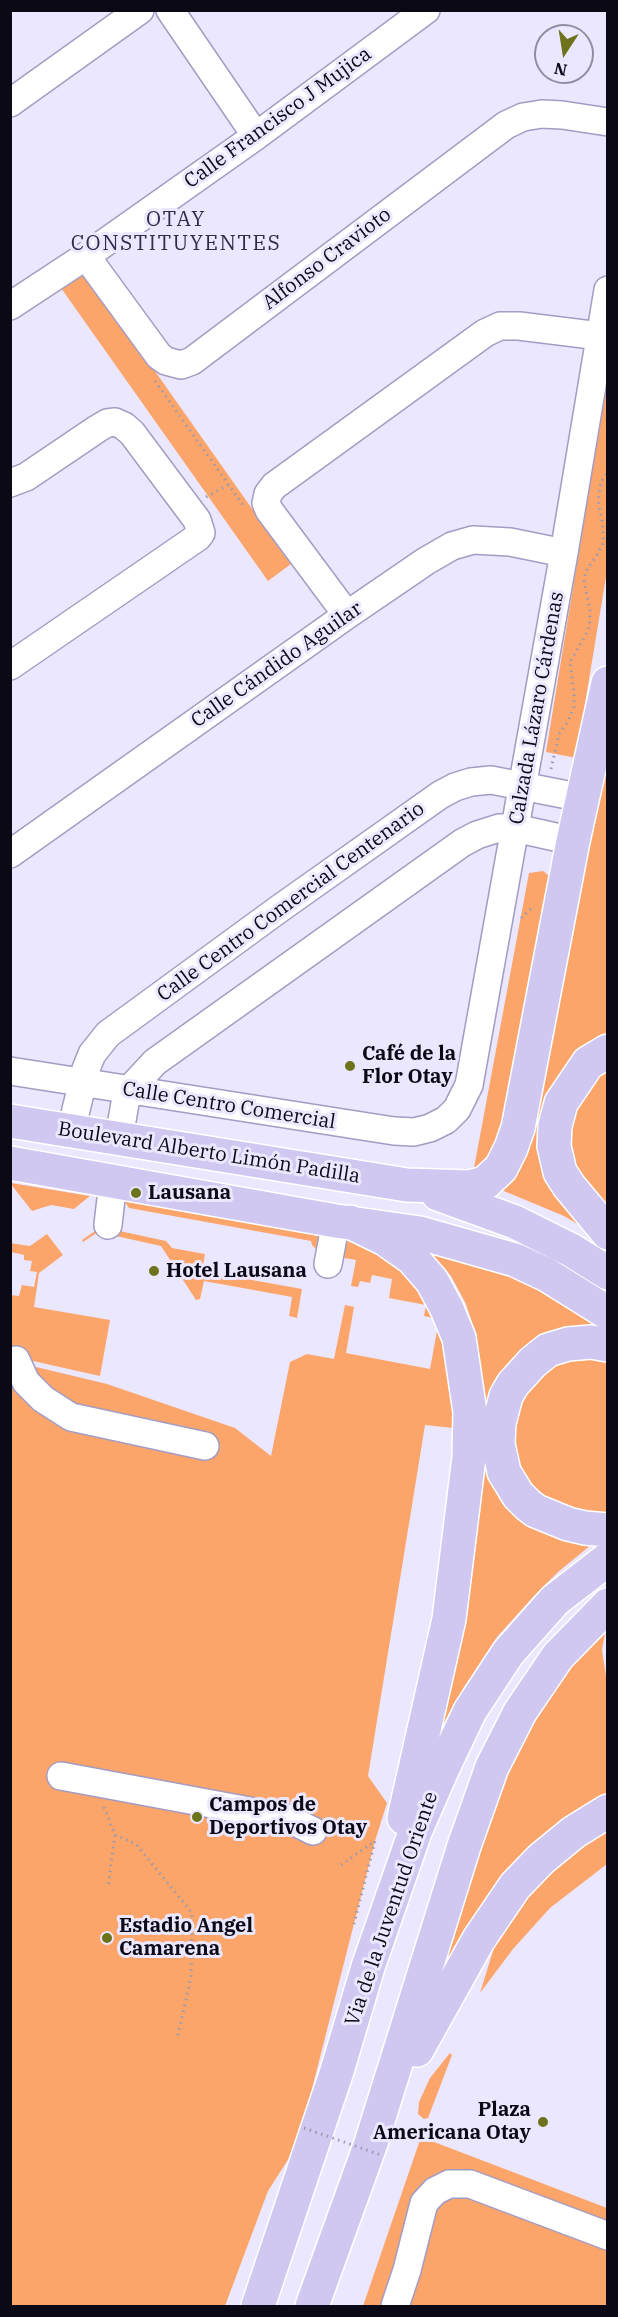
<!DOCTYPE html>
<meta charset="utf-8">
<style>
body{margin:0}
#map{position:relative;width:618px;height:2317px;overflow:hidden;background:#ebe7ff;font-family:"IBM Plex Serif",serif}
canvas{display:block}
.frame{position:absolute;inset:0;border:12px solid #0c0916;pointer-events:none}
.north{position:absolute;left:534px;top:24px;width:60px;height:60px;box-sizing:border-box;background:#ebe7ff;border:2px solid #928ea2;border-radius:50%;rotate:192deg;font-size:16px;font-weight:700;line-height:24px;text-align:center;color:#0c0916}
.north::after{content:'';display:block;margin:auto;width:21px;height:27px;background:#6c731b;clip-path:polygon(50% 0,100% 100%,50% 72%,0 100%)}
</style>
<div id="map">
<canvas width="618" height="2317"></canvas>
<div class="frame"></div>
<div class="north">N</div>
</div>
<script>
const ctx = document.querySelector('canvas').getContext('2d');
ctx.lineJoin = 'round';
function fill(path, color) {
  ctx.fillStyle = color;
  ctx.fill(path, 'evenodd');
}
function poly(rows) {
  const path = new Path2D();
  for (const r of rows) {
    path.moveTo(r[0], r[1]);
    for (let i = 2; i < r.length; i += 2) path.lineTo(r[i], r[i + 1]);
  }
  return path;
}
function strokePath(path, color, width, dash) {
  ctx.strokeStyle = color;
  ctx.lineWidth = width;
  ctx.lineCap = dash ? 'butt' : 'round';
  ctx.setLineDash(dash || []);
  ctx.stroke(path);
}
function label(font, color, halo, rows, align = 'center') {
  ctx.font = font + ' "IBM Plex Serif",serif';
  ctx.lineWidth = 6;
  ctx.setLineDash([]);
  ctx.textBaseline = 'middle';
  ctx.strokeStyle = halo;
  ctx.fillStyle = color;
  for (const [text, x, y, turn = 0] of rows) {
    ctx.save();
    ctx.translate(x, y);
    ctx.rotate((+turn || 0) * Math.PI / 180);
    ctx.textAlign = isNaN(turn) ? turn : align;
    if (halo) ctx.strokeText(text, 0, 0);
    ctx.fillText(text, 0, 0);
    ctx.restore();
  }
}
const green = poly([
 [85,272,291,564,268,581,61,288],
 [607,381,607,571,576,758,546,752],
 [607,741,607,1039,553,1090,584,1228,564,1216,499,1189],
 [543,871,553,879,514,1106,487,1162,474,1168,529,873],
 [607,1064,607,1207,585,1184,568,1157,568,1116],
 [10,1183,11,1183,90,1196,74,1209,51,1205,32,1211],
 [123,1199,324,1235,321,1254,312,1245,311,1241,129,1208],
 [101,1227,166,1241,172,1248,205,1254,202,1271,302,1289,297,1318,289,1316,292,1297,204,1281,200,1299,196,1300,161,1246,98,1232,83,1242,82,1240],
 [47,1234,63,1255,39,1273,34,1307,110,1320,100,1376,33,1361,32,1366,107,1384,235,1428,271,1456,290,1362,307,1354,334,1359,345,1305,354,1307,346,1353,430,1369,438,1325,433,1323,434,1318,424,1316,426,1305,389,1298,392,1279,372,1275,370,1283,360,1281,358,1287,351,1286,356,1260,338,1257,345,1242,352,1240,382,1252,415,1282,443,1331,457,1387,453,1428,425,1425,368,1776,387,1803,375,1841,298,2144,268,2191,225,2306,11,2306,10,1295,19,1296,22,1285,34,1287,37,1272,30,1271,32,1261,24,1260,24,1255,11,1252,10,1243,30,1246],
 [429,1251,498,1271,537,1287,608,1329,534,1346,496,1481,597,1540,558,1572,533,1597,497,1637,464,1687,446,1719,431,1753,478,1363,475,1332,466,1304,451,1276],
 [607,1357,607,1516,590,1517,540,1497,515,1464,510,1447,519,1395,560,1359],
 [607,1623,602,1650,608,1689,607,1801,433,1991,509,1767,548,1693],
 [607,1827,607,1864,550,1908,513,1949,480,1993,497,1938,543,1875],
 [450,2053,452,2055,428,2118,424,2119,418,2114,419,2102,430,2078],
 [421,2137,607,2208,607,2306,363,2306]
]);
const path = poly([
 [155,381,245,508],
 [206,497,228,485],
 [551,769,559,734,567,723,574,707,574,695,570,662,588,631,590,620,590,609,584,582,586,571,599,552,604,541,602,520,598,501,601,482,608,472],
 [521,918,534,906],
 [104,1807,115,1835,108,1887],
 [115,1835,136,1844,192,1913,191,1977,177,2039],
 [341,1865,375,1841,354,1924],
 [159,1947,192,1947]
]);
const minor = poly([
 [170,10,256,136],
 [10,103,140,10],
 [86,256,159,356,166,361,181,365,192,361,506,125,523,117,542,114,562,115,608,122],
 [10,306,86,256,256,136,426,10],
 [10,483,26,477,97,429,107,423,115,422,124,426,132,433,197,520,201,533,198,537,10,666],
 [347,615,269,510,266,503,268,494,274,486,485,333,500,326,519,326,600,336],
 [10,854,347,615,426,561,452,546,473,540,510,542,564,553],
 [10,1071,394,1131,414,1132,430,1128,446,1120,457,1109,469,1085,564,553,608,290],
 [71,1130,86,1069,92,1054,108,1034,279,909,440,795,455,787,471,782,491,780,583,798],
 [119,1138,125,1103,129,1090,155,1062,462,843,477,835,499,828,515,828,573,841],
 [108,1225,113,1181],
 [328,1264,336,1221],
 [16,1360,26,1382,43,1399,71,1417,205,1446],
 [61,1776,287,1818,313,1831],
 [395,2306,407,2270,424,2203,435,2191,449,2184,470,2184,608,2236]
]);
const highway = poly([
 [608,1051,588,1063,561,1103,555,1126,554,1146,560,1172,569,1186,608,1233],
 [10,1121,407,1185,469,1187,485,1183,501,1168,511,1148,518,1128,573,841,608,683],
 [10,1163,336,1221,420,1233,515,1260,547,1275,608,1313],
 [438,1194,515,1222,571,1250,608,1273],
 [350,1222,385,1239,412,1258,432,1281,447,1309,459,1338,470,1412,469,1457,449,1619,404,1818],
 [608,1345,591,1342,568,1344,548,1350,533,1362,513,1384,506,1396,499,1423,498,1444,504,1472,518,1495,528,1505,536,1511,568,1524,585,1528,608,1530],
 [417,2050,479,1939,515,1886,541,1859,574,1832,608,1811],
 [258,2306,337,2071,368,1967,415,1832,442,1770,470,1711,508,1653,555,1600,608,1559],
 [312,2306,371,2143,464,1846,492,1767,520,1712,558,1656,608,1605]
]);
const pathBridge = poly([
 [304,2128,381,2155]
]);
const markers = [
 [350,1066,6,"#6c731b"],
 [136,1193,6,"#6c731b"],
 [154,1271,6,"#6c731b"],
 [197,1817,6,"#6c731b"],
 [107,1938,6,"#6c731b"],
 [543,2122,6,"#6c731b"]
];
const streetNames = [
 ["Calle Francisco J Mujica",278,118,-36],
 ["Alfonso Cravioto",327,259,-37],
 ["Calle Cándido Aguilar",277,665,-35],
 ["Calzada Lázaro Cárdenas",537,708,-80],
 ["Calle Centro Comercial Centenario",291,902,-36],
 ["Calle Centro Comercial",229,1106,9],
 ["Boulevard Alberto Limón Padilla",209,1153,9],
 ["Via de la Juventud Oriente",392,1909,-71]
];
const poiNames = [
 ["Café de la",362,1054],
 ["Flor Otay",362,1077],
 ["Lausana",148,1193],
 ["Hotel Lausana",166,1271],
 ["Campos de",209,1805],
 ["Deportivos Otay",209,1828],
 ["Estadio Angel",119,1926],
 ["Camarena",119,1949],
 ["Plaza",531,2110,"right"],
 ["Americana Otay",531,2133,"right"]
];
const neighbourhoodNames = [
 ["OTAY",176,220],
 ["CONSTITUYENTES",176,244]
];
fill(green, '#fba56b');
strokePath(minor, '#a49cc2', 30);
strokePath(highway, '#fff', 36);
strokePath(path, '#9c99ad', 3, [1.5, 4.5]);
strokePath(minor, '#fff', 27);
strokePath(highway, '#d0c8f0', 33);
strokePath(pathBridge, '#9c99ad', 3, [1.5, 4.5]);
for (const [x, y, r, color] of markers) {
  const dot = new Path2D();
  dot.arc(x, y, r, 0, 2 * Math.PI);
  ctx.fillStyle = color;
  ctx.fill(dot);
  strokePath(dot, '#ebe7ff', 2);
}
label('20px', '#0c0916', '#ebe7ff', streetNames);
label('bold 20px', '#0c0916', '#ebe7ff', poiNames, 'left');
ctx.letterSpacing = '1.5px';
label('21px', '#332b4a', '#ebe7ff', neighbourhoodNames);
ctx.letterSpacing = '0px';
</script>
